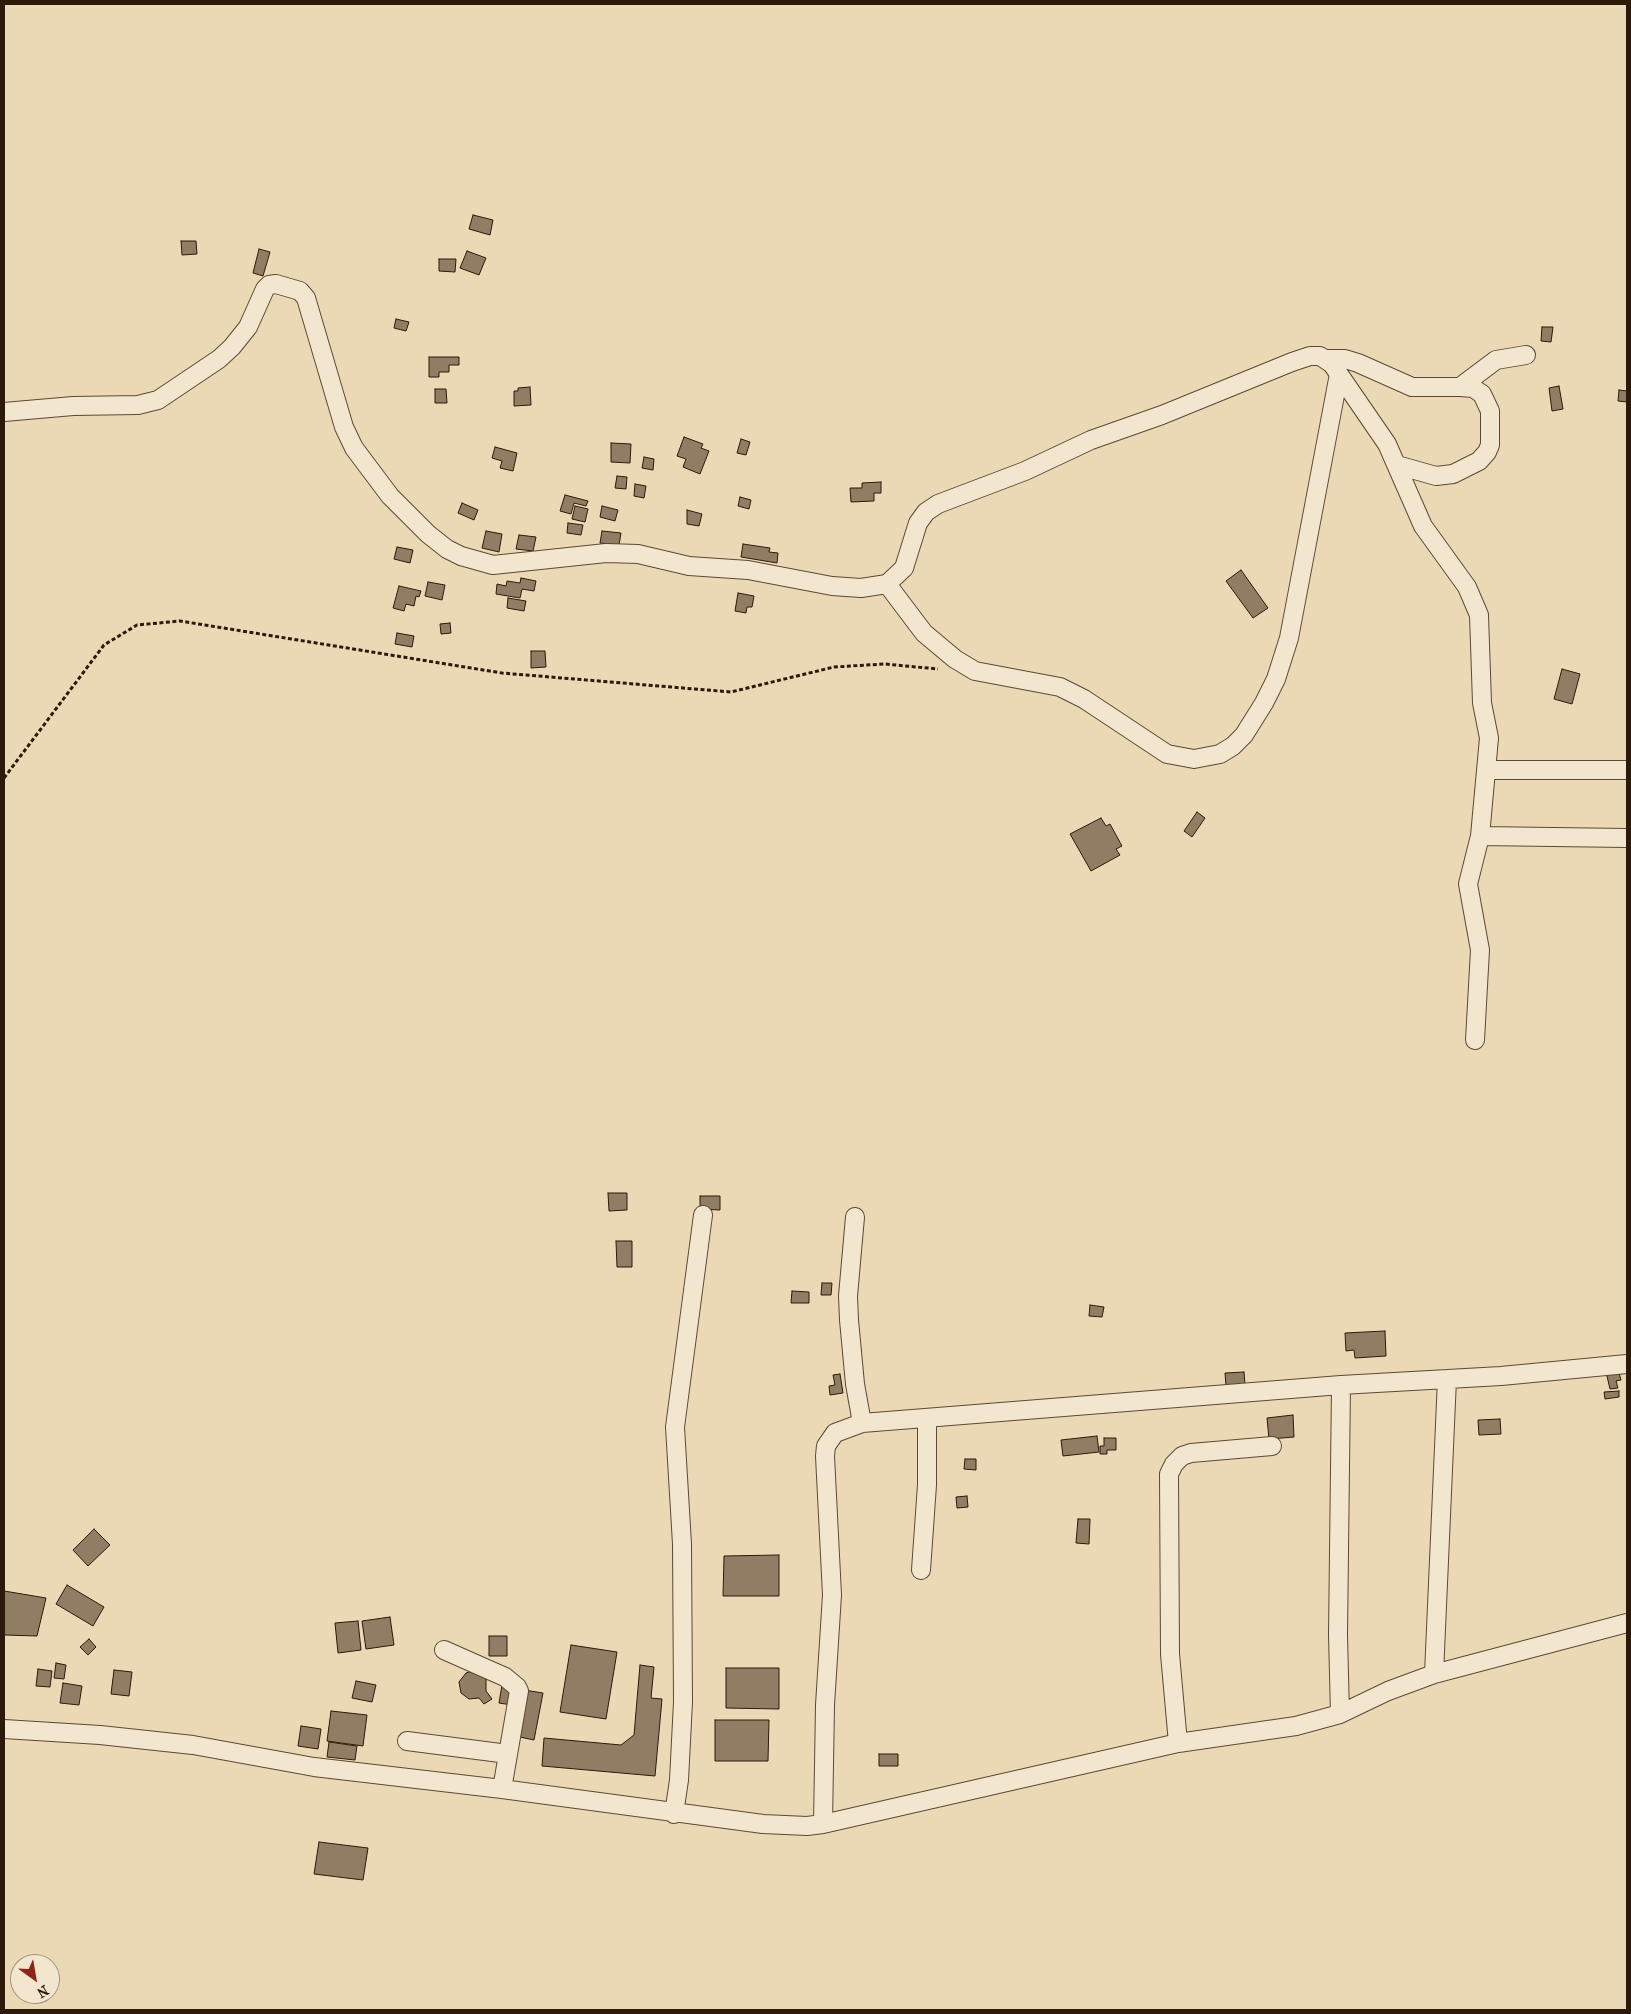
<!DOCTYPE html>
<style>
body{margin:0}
#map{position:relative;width:1631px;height:2014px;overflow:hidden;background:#ebd9b5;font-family:"IM FELL French Canon",serif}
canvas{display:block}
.frame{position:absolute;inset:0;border:5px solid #2d190a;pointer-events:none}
.north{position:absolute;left:10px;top:1954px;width:50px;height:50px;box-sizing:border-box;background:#f2e6cf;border:1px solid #a39480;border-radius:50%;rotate:148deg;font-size:14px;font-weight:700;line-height:20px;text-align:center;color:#2d190a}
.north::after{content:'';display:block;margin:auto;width:18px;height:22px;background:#8f2418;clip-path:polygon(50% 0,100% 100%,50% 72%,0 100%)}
</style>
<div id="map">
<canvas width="1631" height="2014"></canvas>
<div class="frame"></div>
<div class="north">N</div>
</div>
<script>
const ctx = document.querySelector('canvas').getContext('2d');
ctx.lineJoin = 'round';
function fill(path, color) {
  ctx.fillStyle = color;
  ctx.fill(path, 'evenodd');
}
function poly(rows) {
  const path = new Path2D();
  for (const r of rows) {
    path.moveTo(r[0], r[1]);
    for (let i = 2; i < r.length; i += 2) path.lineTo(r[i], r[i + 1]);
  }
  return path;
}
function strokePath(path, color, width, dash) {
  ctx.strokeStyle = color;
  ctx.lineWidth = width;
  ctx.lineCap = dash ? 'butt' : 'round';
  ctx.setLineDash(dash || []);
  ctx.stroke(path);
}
const building = poly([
 [473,215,493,220,490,235,469,229,473,215],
 [181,241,196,241,197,254,182,255,181,241],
 [259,249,270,252,263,276,253,273,259,249],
 [467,251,486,258,479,275,460,268,467,251],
 [439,259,456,259,455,272,439,271,439,259],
 [396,319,409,322,406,331,394,328,396,319],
 [1542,327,1553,327,1551,342,1541,341,1542,327],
 [429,357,459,357,459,365,449,365,449,372,439,372,439,377,429,377,429,357],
 [1559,386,1563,409,1552,411,1549,388,1559,386],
 [530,387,531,405,514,406,514,391,518,391,518,388,530,387],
 [435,389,446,389,447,403,435,403,435,389],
 [1619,390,1627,391,1627,402,1618,401,1619,390],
 [684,437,703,444,701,448,709,451,700,474,683,467,686,459,677,456,684,437],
 [741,439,750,442,746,455,737,453,741,439],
 [611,443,631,444,630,463,611,462,611,443],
 [495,447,517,453,513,471,500,468,502,461,492,458,495,447],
 [644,457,654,459,653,470,642,468,644,457],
 [617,476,627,477,626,489,615,488,617,476],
 [881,482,881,493,874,493,874,501,851,502,850,488,862,488,862,483,881,482],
 [635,484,646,486,644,498,634,496,635,484],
 [565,495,588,501,586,506,574,503,571,514,560,511,565,495],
 [740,497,751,500,749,509,738,506,740,497],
 [462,503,478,510,474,520,458,513,462,503],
 [575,506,588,509,585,522,572,519,575,506],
 [602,506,618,510,615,521,600,517,602,506],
 [687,510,702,514,699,526,687,524,687,510],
 [568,523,583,525,581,535,567,533,568,523],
 [486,531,502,534,499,552,482,548,486,531],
 [602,531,621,533,619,545,600,543,602,531],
 [519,535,536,537,533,551,516,549,519,535],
 [743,544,770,548,769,552,778,553,777,563,741,557,743,544],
 [397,547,413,550,410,563,394,559,397,547],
 [1241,570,1268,608,1253,618,1226,581,1241,570],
 [521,578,536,581,534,591,522,589,520,598,496,594,497,584,506,586,507,581,520,583,521,578],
 [428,582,445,585,442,600,425,596,428,582],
 [399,586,421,591,419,597,416,596,414,606,406,604,404,611,393,608,399,586],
 [738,593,754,596,752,607,747,607,746,613,735,611,738,593],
 [508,598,526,601,524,611,507,608,508,598],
 [450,623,451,633,441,634,440,624,450,623],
 [397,633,414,636,412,647,395,644,397,633],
 [531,651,545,651,546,667,531,668,531,651],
 [1562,669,1580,674,1572,704,1554,699,1562,669],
 [1197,812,1205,818,1192,837,1184,831,1197,812],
 [1101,818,1106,826,1110,824,1122,846,1116,849,1120,855,1091,871,1070,834,1101,818],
 [608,1193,627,1193,627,1210,609,1211,608,1193],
 [700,1196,720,1196,720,1210,700,1209,700,1196],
 [616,1241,632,1241,632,1267,617,1267,616,1241],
 [822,1283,832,1283,831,1295,821,1295,822,1283],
 [792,1291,809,1292,809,1303,791,1303,792,1291],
 [1090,1305,1104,1307,1102,1317,1089,1316,1090,1305],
 [1385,1331,1386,1356,1355,1358,1354,1350,1346,1351,1345,1333,1385,1331],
 [1618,1369,1621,1380,1616,1381,1618,1388,1610,1389,1606,1372,1618,1369],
 [1244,1372,1245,1385,1226,1386,1225,1373,1244,1372],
 [840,1374,843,1393,830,1395,829,1386,835,1385,833,1375,840,1374],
 [1619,1391,1619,1397,1605,1399,1604,1392,1619,1391],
 [1293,1415,1294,1437,1269,1439,1267,1418,1293,1415],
 [1500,1419,1501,1434,1479,1435,1478,1420,1500,1419],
 [1097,1436,1099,1452,1063,1456,1061,1440,1097,1436],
 [1104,1438,1116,1438,1116,1450,1107,1450,1107,1454,1100,1454,1100,1446,1104,1446,1104,1438],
 [965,1459,976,1459,976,1470,964,1469,965,1459],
 [967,1496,968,1507,957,1508,956,1497,967,1496],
 [1078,1519,1090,1519,1089,1544,1076,1543,1078,1519],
 [94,1529,110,1545,88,1566,73,1550,94,1529],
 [779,1555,779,1596,723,1596,724,1556,779,1555],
 [67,1585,104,1607,93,1626,56,1604,67,1585],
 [4,1591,46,1598,37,1636,4,1635,4,1591],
 [390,1617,394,1645,366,1649,362,1621,390,1617],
 [358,1621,361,1650,338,1653,335,1623,358,1621],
 [489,1636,507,1636,507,1656,489,1656,489,1636],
 [89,1639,96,1647,88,1655,80,1647,89,1639],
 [571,1645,617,1652,606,1719,560,1712,571,1645],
 [56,1663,66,1665,64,1679,54,1678,56,1663],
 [640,1665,654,1667,651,1698,662,1699,655,1776,542,1766,544,1738,621,1745,634,1735,640,1665],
 [726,1668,779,1668,779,1709,726,1708,726,1668],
 [38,1669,52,1671,50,1687,36,1686,38,1669],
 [114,1670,132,1672,129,1696,111,1694,114,1670],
 [472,1671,483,1675,486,1680,486,1691,492,1699,484,1704,479,1698,469,1699,461,1693,459,1682,466,1673,472,1671],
 [356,1681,376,1685,372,1702,352,1698,356,1681],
 [63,1683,82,1686,79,1705,60,1703,63,1683],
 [502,1685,515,1687,512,1705,499,1703,502,1685],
 [524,1690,543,1693,534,1740,515,1736,524,1690],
 [331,1711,367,1715,363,1746,327,1741,331,1711],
 [715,1720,769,1720,768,1761,715,1761,715,1720],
 [301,1726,321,1729,318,1749,298,1746,301,1726],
 [329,1742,357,1746,355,1760,327,1757,329,1742],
 [879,1754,898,1754,898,1766,879,1766,879,1754],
 [319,1842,368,1848,363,1880,314,1874,319,1842]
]);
const path = poly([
 [4,778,104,645,137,625,180,621,502,673,731,692,834,667,885,664,938,669]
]);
const minor = poly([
 [1327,359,1345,359,1358,363,1412,387,1460,387,1473,388,1482,394,1490,411,1490,445,1487,452,1479,461,1453,474,1436,476,1397,465],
 [1460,387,1496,360,1526,355],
 [4,412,73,406,138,405,158,400,219,359,232,347,248,327,265,289,269,285,276,284,300,291,306,298,344,427,354,448,390,496,428,534,447,549,461,556,493,565,606,553,638,554,689,566,748,570,832,586,861,588,887,584,904,568,918,523,926,512,938,504,1025,471,1091,440,1162,415,1292,362,1310,356,1320,356,1332,364,1387,444,1423,526,1467,587,1479,615,1482,703,1489,738,1480,836,1468,884,1480,950,1475,1040],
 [887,584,924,633,955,659,975,671,1060,687,1084,699,1167,754,1194,759,1220,754,1233,746,1244,735,1264,703,1276,679,1289,638,1339,374],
 [1487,770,1627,770],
 [1480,836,1627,838],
 [855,1217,848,1296,849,1320,855,1384,862,1423],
 [921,1570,927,1485,927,1419],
 [444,1650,505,1677,517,1687,519,1691,502,1789],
 [1434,1674,1447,1379],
 [1340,1714,1338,1635,1341,1385],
 [4,1729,100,1735,193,1745,314,1767,502,1789,763,1824,807,1826,823,1824,1178,1743,1296,1726,1340,1714,1388,1691,1434,1674,1627,1623],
 [407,1741,508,1754],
 [1178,1743,1170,1654,1169,1474,1174,1464,1182,1456,1191,1453,1272,1446],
 [674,1814,679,1780,683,1702,682,1544,675,1427,703,1215],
 [823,1824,825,1705,832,1595,825,1456,826,1446,835,1433,862,1423,1341,1385,1501,1376,1627,1364]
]);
fill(building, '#907d63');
strokePath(building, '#2d190a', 1);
strokePath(minor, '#5c4935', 20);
strokePath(path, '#2d190a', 3, [4, 2.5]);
strokePath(minor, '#f2e6cf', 18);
</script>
